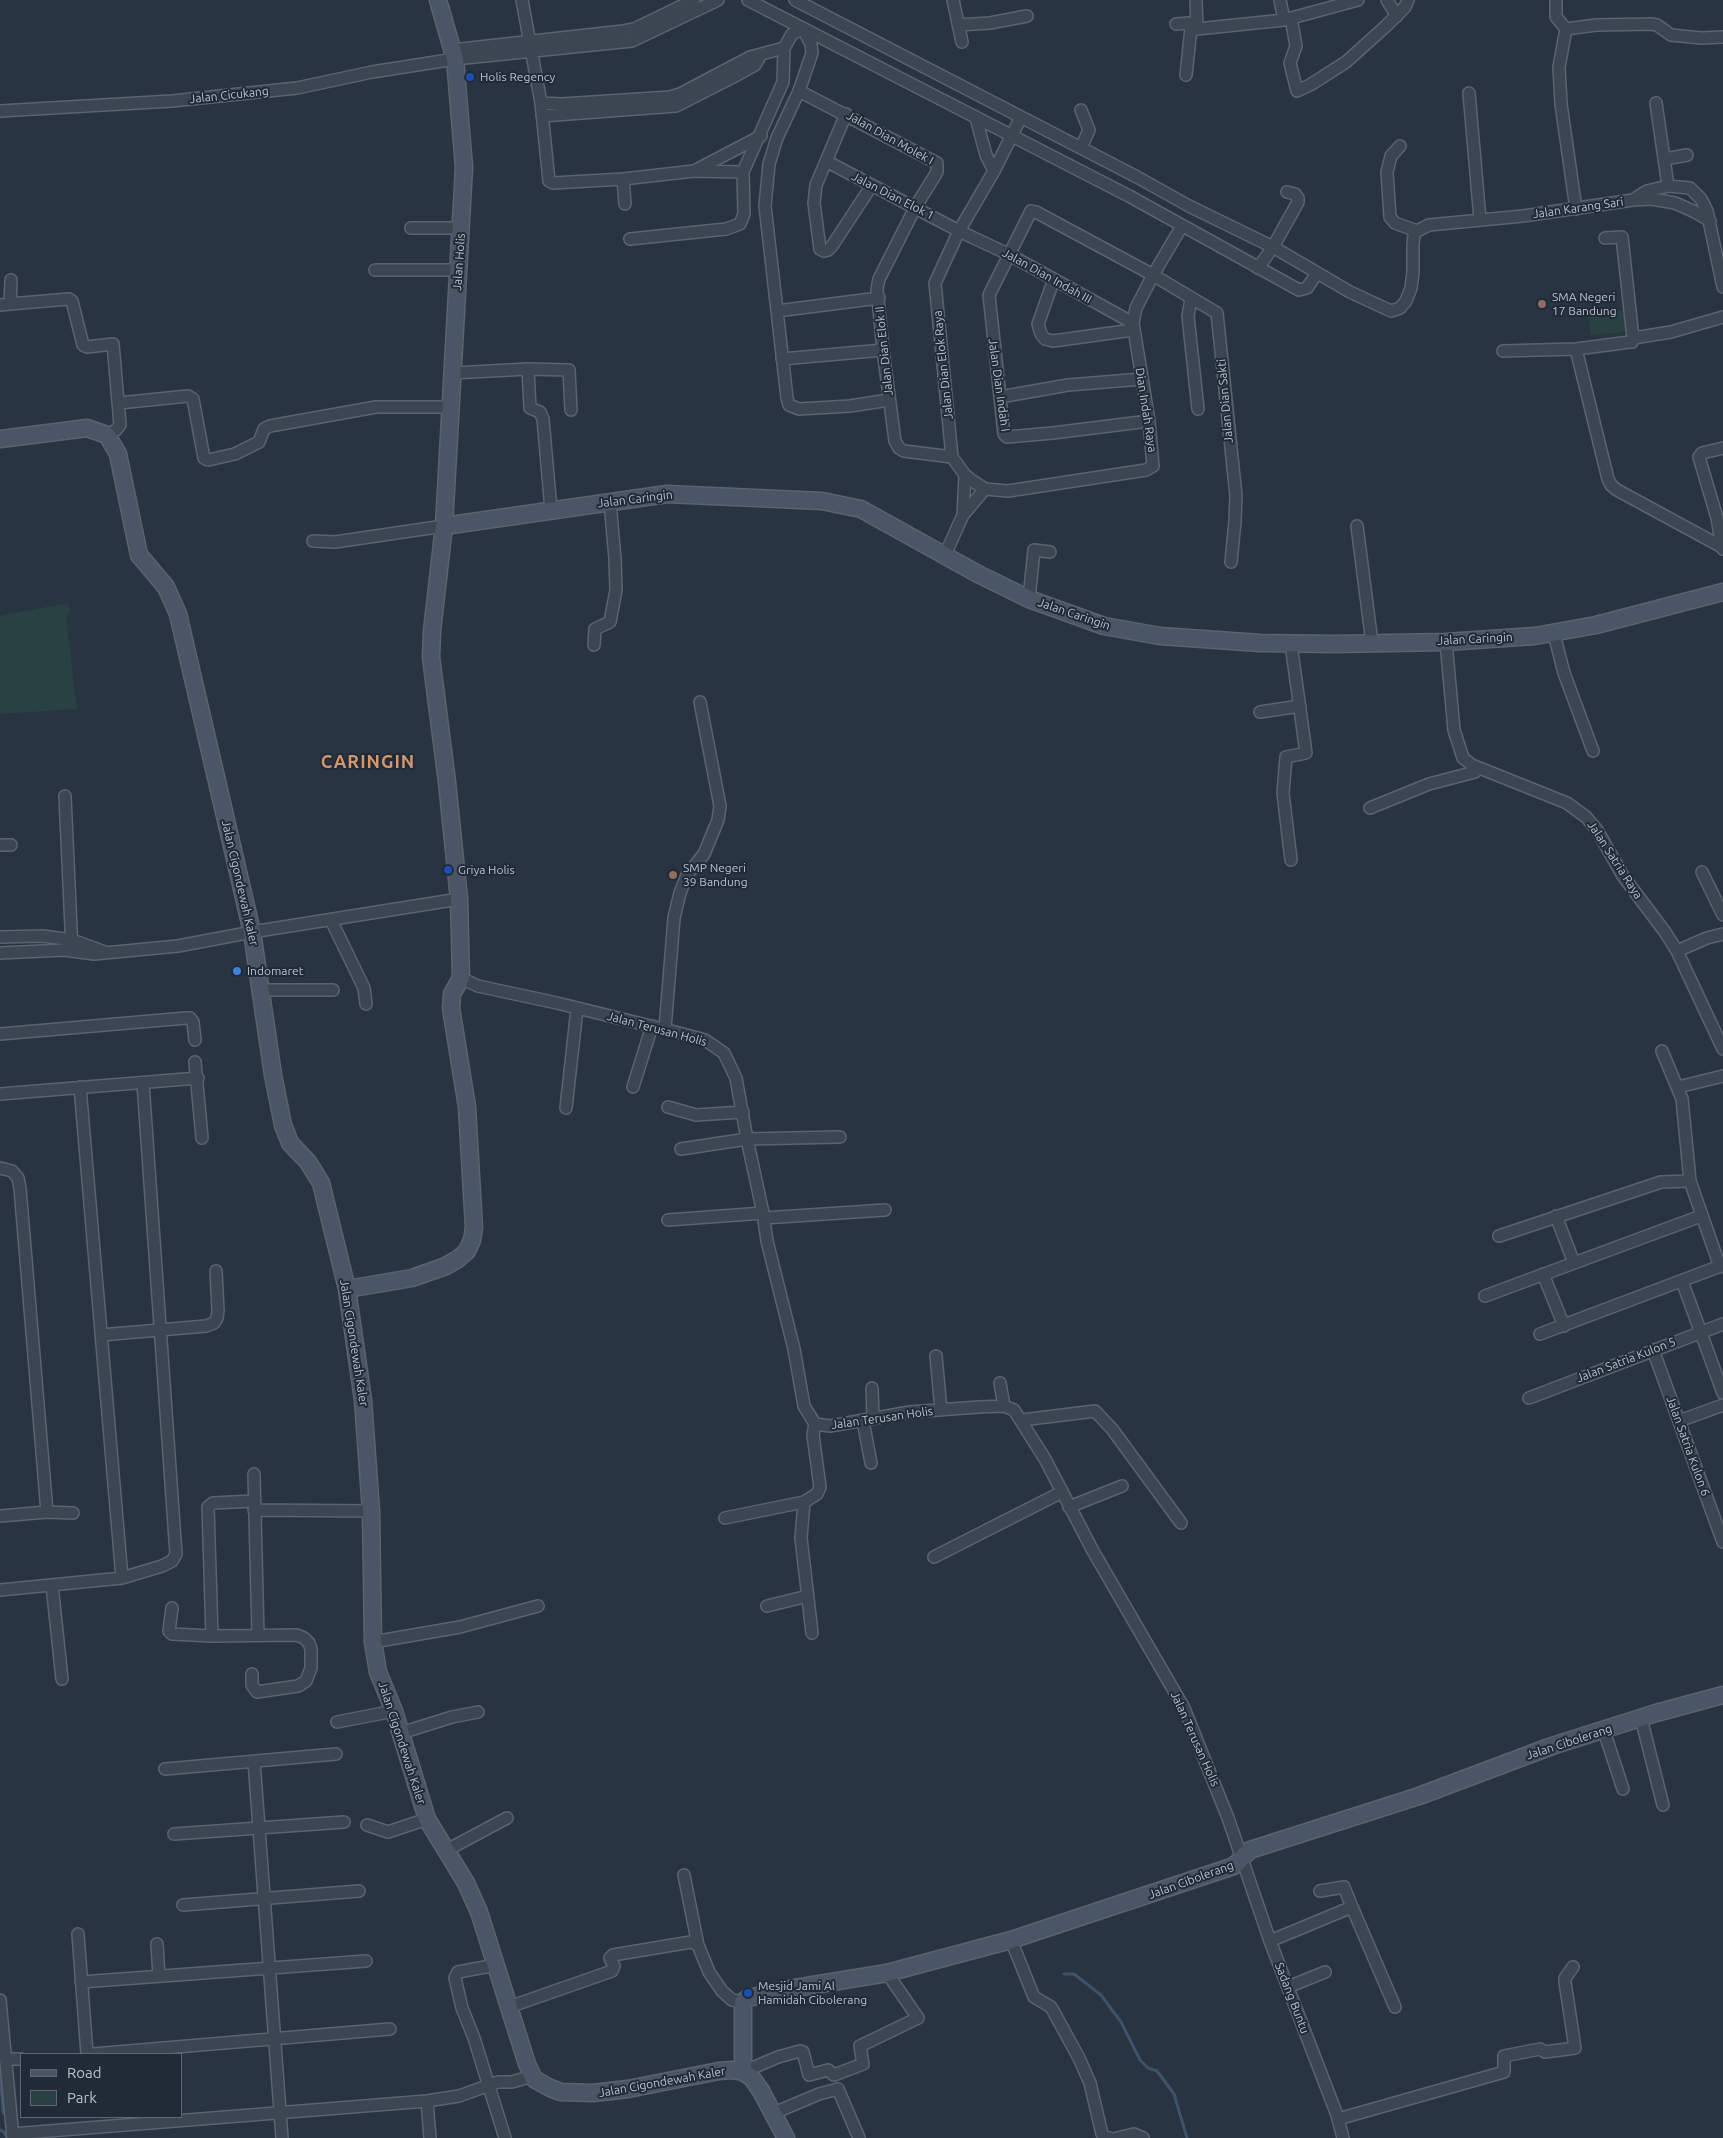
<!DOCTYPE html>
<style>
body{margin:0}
#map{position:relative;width:1723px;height:2138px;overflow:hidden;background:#283442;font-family:Ubuntu,sans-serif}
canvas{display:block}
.legend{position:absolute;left:20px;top:2053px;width:162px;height:65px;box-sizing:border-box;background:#212a37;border:1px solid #5e6673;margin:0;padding:6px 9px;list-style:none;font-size:15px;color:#b9c1cc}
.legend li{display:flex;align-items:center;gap:10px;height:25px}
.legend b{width:25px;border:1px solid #5e6673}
</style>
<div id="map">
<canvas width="1723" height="2138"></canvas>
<ul class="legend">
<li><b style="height:6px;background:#4a5565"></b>Road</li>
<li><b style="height:14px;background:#2a4143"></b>Park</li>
</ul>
</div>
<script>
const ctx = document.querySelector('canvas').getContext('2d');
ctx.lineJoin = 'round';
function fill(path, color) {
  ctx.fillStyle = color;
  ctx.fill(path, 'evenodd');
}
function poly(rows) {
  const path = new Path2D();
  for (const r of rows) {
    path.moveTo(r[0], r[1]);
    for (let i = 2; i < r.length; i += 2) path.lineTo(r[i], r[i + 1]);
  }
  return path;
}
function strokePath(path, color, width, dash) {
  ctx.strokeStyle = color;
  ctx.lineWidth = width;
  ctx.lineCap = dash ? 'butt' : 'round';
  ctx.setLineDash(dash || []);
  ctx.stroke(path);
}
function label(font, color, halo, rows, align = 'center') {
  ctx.font = font + ' Ubuntu,sans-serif';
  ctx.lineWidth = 4;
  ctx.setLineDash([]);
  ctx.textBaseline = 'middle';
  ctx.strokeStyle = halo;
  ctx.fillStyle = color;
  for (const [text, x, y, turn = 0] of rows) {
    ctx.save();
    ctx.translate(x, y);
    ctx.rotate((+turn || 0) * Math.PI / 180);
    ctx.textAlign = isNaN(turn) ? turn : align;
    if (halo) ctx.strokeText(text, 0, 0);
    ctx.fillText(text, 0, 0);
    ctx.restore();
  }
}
const green = poly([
 [1625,310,1627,332,1590,335,1589,312],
 [68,603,70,611,66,618,77,709,0,714,0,616]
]);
const stream = poly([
 [1064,1974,1074,1974,1101,1995,1121,2022,1140,2060,1148,2068,1157,2071,1174,2094,1187,2138],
 [0,2068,3,2113],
 [0,2130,4,2132,7,2138]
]);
const street = poly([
 [522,0,541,103,549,181,553,183,623,179,694,171,743,172],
 [748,0,1129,196,1299,290,1307,288,1317,273],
 [795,0,1137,177,1189,206,1273,247,1350,292,1391,311,1400,308,1406,301,1411,288,1413,272,1413,244,1414,235,1417,231],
 [953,0,962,42],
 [1280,0,1284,20],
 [1387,0,1397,16],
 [1556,0,1556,17,1566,29,1559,67,1561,104,1576,209],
 [1291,18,1296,46,1290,63,1297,91,1310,85,1346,62,1386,26,1405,7,1408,0],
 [1176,24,1189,23,1191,28],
 [958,25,990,23,1027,16],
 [803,29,811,44,812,53,799,91,777,138,769,164,765,206,787,398,789,405,799,409,850,406,889,400],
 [1197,29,1284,20,1358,0],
 [1566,29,1596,25,1651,24,1657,25,1671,35,1701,38,1723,37],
 [452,50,623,31,634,29,694,0],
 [1186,75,1191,28,1197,29,1196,0],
 [799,91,937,163,937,172,916,206,879,279,877,289,883,350,895,441,899,448,904,451,952,457],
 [1469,93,1480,219],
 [541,103,562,104,670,97,680,94,750,57,784,48,792,34,803,29],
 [1656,103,1668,186],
 [1081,110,1089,130,1081,148],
 [0,111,172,101,297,88,372,72,455,59,632,41,718,0],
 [846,114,816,185,814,203,820,249,824,251,828,250,832,246,872,185],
 [542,116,676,106,737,75,755,65,760,56],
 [1021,117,994,171,959,231,935,283,952,457,965,475,971,480,985,489,1008,491,1146,470,1153,466,1149,421,1133,323,1136,308,1153,275,1182,226],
 [976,118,986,155,994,171],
 [1400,146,1391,156,1387,172,1390,217,1395,223,1417,231],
 [1665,159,1687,155],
 [826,161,959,231,1008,254,1133,323],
 [696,170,761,136],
 [623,179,625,204],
 [1633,200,1652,199,1675,203,1695,212,1710,221],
 [411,228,461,228],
 [1417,231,1429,225,1523,216,1633,200,1647,191,1668,186,1690,188,1701,199,1707,211,1723,287],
 [1605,238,1622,237,1633,338],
 [630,239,726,229,740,224,744,214,743,172,783,82,784,48],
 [1258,268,1273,247,1298,202,1298,198,1295,194,1287,192],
 [375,270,458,270],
 [1054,279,1038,324,1041,334,1045,339,1053,341,1133,330],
 [1191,299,1188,316,1198,409],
 [10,304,69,299,72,301,83,345,87,347,113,344,120,425,116,430,107,435],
 [0,305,10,304,11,280],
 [777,311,879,298],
 [1576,349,1608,479,1611,485,1617,490,1722,547,1723,549],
 [1503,351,1576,349,1630,342,1632,342,1633,338,1671,332,1723,317],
 [782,359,883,350],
 [528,369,530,408,540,412,543,419,551,510],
 [453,373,528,369,569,370,571,410],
 [1000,397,1068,385,1142,379],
 [119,403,188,396,193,399,204,458,208,460,235,454,259,442,264,429,270,426,376,407,450,407],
 [1149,421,1053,433,1007,437,1004,434,989,295,1031,211,1036,212,1153,275,1217,313,1236,496,1235,521,1231,562],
 [963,515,965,475],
 [1357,526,1372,643],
 [313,541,335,542,444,526],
 [1722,547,1717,518,1699,457,1702,453,1723,448],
 [945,555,963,515,985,489],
 [1029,599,1034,550,1050,552],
 [1554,634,1564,673,1593,751],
 [1446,642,1454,730,1463,758,1472,765,1567,803,1586,817,1597,830,1623,876,1665,932,1677,951,1723,1049],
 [594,645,595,629,610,622,616,590,615,559,610,502],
 [1260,712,1300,706],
 [65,796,72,950],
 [1370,808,1429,784,1475,772],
 [0,845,11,845],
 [1291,860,1283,793,1286,757,1306,753,1291,644],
 [1702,872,1723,915],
 [331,920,364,988,366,1004],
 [0,937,43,936,72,940,105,952],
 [1677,951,1707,938,1723,934],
 [0,953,64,950,94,954,178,946,252,932,459,899],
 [461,978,478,986,557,1003,679,1033,705,1040,724,1053,736,1078,747,1139,763,1213,767,1241,794,1349,804,1406,815,1424,830,1426,910,1412,979,1407,1004,1406,1014,1410,1045,1459,1093,1551,1184,1708,1228,1818,1270,1941,1337,2115,1343,2138],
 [261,990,333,990],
 [665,1029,674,918,680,893,687,875,704,854,718,820,720,806,700,702],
 [0,1034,186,1018,190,1018,193,1022,195,1040],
 [1662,1051,1682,1099,1690,1181,1720,1267],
 [195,1062,202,1138],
 [80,1087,122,1578],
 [633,1087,652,1026],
 [1678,1087,1723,1076],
 [0,1094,198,1078],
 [668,1107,696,1115,743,1112],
 [566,1108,577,1009],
 [681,1149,747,1139,840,1137],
 [0,1168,12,1171,18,1178,20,1188,47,1512],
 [1556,1216,1574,1263],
 [764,1218,885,1210],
 [668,1220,763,1213],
 [1499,1236,1661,1182,1690,1181],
 [1543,1274,1564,1326],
 [1682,1281,1723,1393],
 [1485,1296,1701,1216],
 [1540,1334,1723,1265],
 [101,1335,206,1326,214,1323,217,1318,218,1311,216,1271],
 [1653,1350,1723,1542],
 [936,1356,941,1410],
 [1000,1383,1004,1406],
 [872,1388,873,1419],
 [1529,1398,1723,1324],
 [1022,1420,1095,1411,1112,1429,1181,1523],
 [863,1421,871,1463],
 [1679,1421,1723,1405],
 [254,1474,258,1635],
 [804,1502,801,1538,812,1633],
 [1069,1507,1122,1486],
 [254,1510,371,1511],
 [0,1516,47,1512,73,1513],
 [725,1518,804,1502,817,1494,820,1487,813,1435,815,1424],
 [934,1557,1062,1492],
 [52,1585,62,1679],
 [0,1590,122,1578,162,1566,172,1561,176,1554,143,1083],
 [767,1606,808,1596],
 [172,1608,169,1631,172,1634,212,1636,297,1635,304,1638,309,1643,311,1649,311,1668,306,1681,298,1686,257,1692,252,1685,252,1674],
 [212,1636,208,1507,213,1503,253,1501],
 [373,1642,460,1627,538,1606],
 [1641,1718,1663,1805],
 [337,1722,394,1711],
 [1604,1731,1623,1789],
 [401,1733,452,1717,478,1712],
 [254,1761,282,2138],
 [165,1769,336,1754],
 [367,1825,388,1832,427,1819],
 [174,1834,344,1822],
 [447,1850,507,1818],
 [684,1875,698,1945,709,1972,722,1991,732,2000,743,2002],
 [1320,1891,1344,1887,1352,1907],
 [183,1905,359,1891],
 [78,1934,87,2054],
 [1011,1940,1034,1997,1051,2007,1079,2058,1090,2083,1102,2134,1105,2137,1110,2138],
 [1270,1941,1352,1907,1395,2007],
 [157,1944,159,1976],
 [496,1965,458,1972,455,1978,462,2008,474,2038,505,2138],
 [81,1982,366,1961],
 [1288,1987,1325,1972],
 [0,2000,13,2138],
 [509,2007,612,1971,614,1966,610,1958,613,1955,691,1942,698,1945],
 [93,2054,390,2029],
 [5,2059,21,2059],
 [743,2072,778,2057,800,2051,803,2052,809,2075,828,2070,834,2075,863,2064,860,2046,918,2018,887,1973],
 [427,2101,430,2138],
 [774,2113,819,2094,838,2089,859,2138],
 [1338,2119,1504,2072,1504,2056,1540,2049,1545,2052,1575,2048,1565,1982,1565,1978,1573,1967],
 [12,2134,427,2101,459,2096,498,2082,512,2082,532,2076],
 [1117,2138,1134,2134,1143,2138]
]);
const secondary = poly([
 [0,439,87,428,107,435,118,454,139,555,166,587,178,614,252,932,273,1075,283,1125,290,1143,308,1162,321,1183,347,1289,363,1400,371,1511,373,1642,378,1672,394,1711,427,1819,466,1883,479,1912,527,2064,534,2079,550,2088,561,2092,593,2093,628,2089,719,2071,732,2070,743,2072,752,2078,761,2091,786,2138],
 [444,526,667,494,822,501,861,509,978,574,1029,599,1104,626,1160,636,1260,643,1335,644,1446,642,1535,636,1596,625,1723,592],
 [347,1289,412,1278,446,1266,458,1259,467,1251,472,1240,474,1228,467,1107,451,1008,452,994,461,978,459,899,447,782,431,657,432,631,444,526,464,167,455,59,438,0],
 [743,2072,743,2002,748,1998,795,1988,887,1973,1011,1940,1234,1866,1250,1850,1419,1796,1552,1746,1656,1713,1723,1695]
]);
const markers = [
 [470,77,5,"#1a4fb4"],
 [1542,304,5,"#8d6e63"],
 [448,870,5,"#1a4fb4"],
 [673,875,5,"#8d6e63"],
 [237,971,5,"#3f7fe0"],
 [748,1993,5,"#1a4fb4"]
];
const poiNames = [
 ["Holis Regency",480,77],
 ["SMA Negeri",1552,297],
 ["17 Bandung",1552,311],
 ["SMP Negeri",683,868],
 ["39 Bandung",683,882],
 ["Griya Holis",458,870],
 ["Indomaret",247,971],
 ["Mesjid Jami Al",758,1986],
 ["Hamidah Cibolerang",758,2000]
];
const streetNames = [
 ["Jalan Cicukang",229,95,-6],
 ["Jalan Dian Molek I",890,138,29],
 ["Jalan Dian Elok 1",893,196,27],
 ["Jalan Karang Sari",1578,208,-8],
 ["Jalan Holis",459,262,-86],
 ["Jalan Dian Indah III",1047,276,29],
 ["Jalan Dian Elok II",884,351,-96],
 ["Jalan Dian Elok Raya",943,365,-96],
 ["Jalan Dian Indah I",999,385,82],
 ["Jalan Dian Sakti",1225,401,-95],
 ["Dian Indah Raya",1146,410,81],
 ["Jalan Caringin",635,499,-7],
 ["Jalan Caringin",1074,614,19],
 ["Jalan Caringin",1475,639,-3],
 ["Jalan Satria Raya",1615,860,57],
 ["Jalan Cigondewah Kaler",240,883,77],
 ["Jalan Terusan Holis",657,1029,15],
 ["Jalan Cigondewah Kaler",354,1343,81],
 ["Jalan Satria Kulon 5",1626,1360,-21],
 ["Jalan Terusan Holis",882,1418,-8],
 ["Jalan Satria Kulon 6",1688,1446,70],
 ["Jalan Terusan Holis",1195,1739,66],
 ["Jalan Cibolerang",1569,1742,-18],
 ["Jalan Cigondewah Kaler",402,1743,72],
 ["Jalan Cibolerang",1191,1880,-20],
 ["Sadang Buntu",1292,1998,69],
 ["Jalan Cigondewah Kaler",662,2082,-10]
];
const districtNames = [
 ["CARINGIN",368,762]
];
fill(green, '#2a4143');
strokePath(stream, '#3e526a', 3);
strokePath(street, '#5a636f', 14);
strokePath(secondary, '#5a636f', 19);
strokePath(street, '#3c4552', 11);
strokePath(secondary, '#4a5565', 16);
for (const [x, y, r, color] of markers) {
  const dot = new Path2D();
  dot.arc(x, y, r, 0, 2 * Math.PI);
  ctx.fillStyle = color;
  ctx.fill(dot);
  strokePath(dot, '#212a37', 2);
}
label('12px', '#b9c1cc', '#212a37', poiNames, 'left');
label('12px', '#b9c1cc', '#212a37', streetNames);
ctx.letterSpacing = '1px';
label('bold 18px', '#d3976d', '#212a37', districtNames);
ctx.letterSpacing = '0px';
</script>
